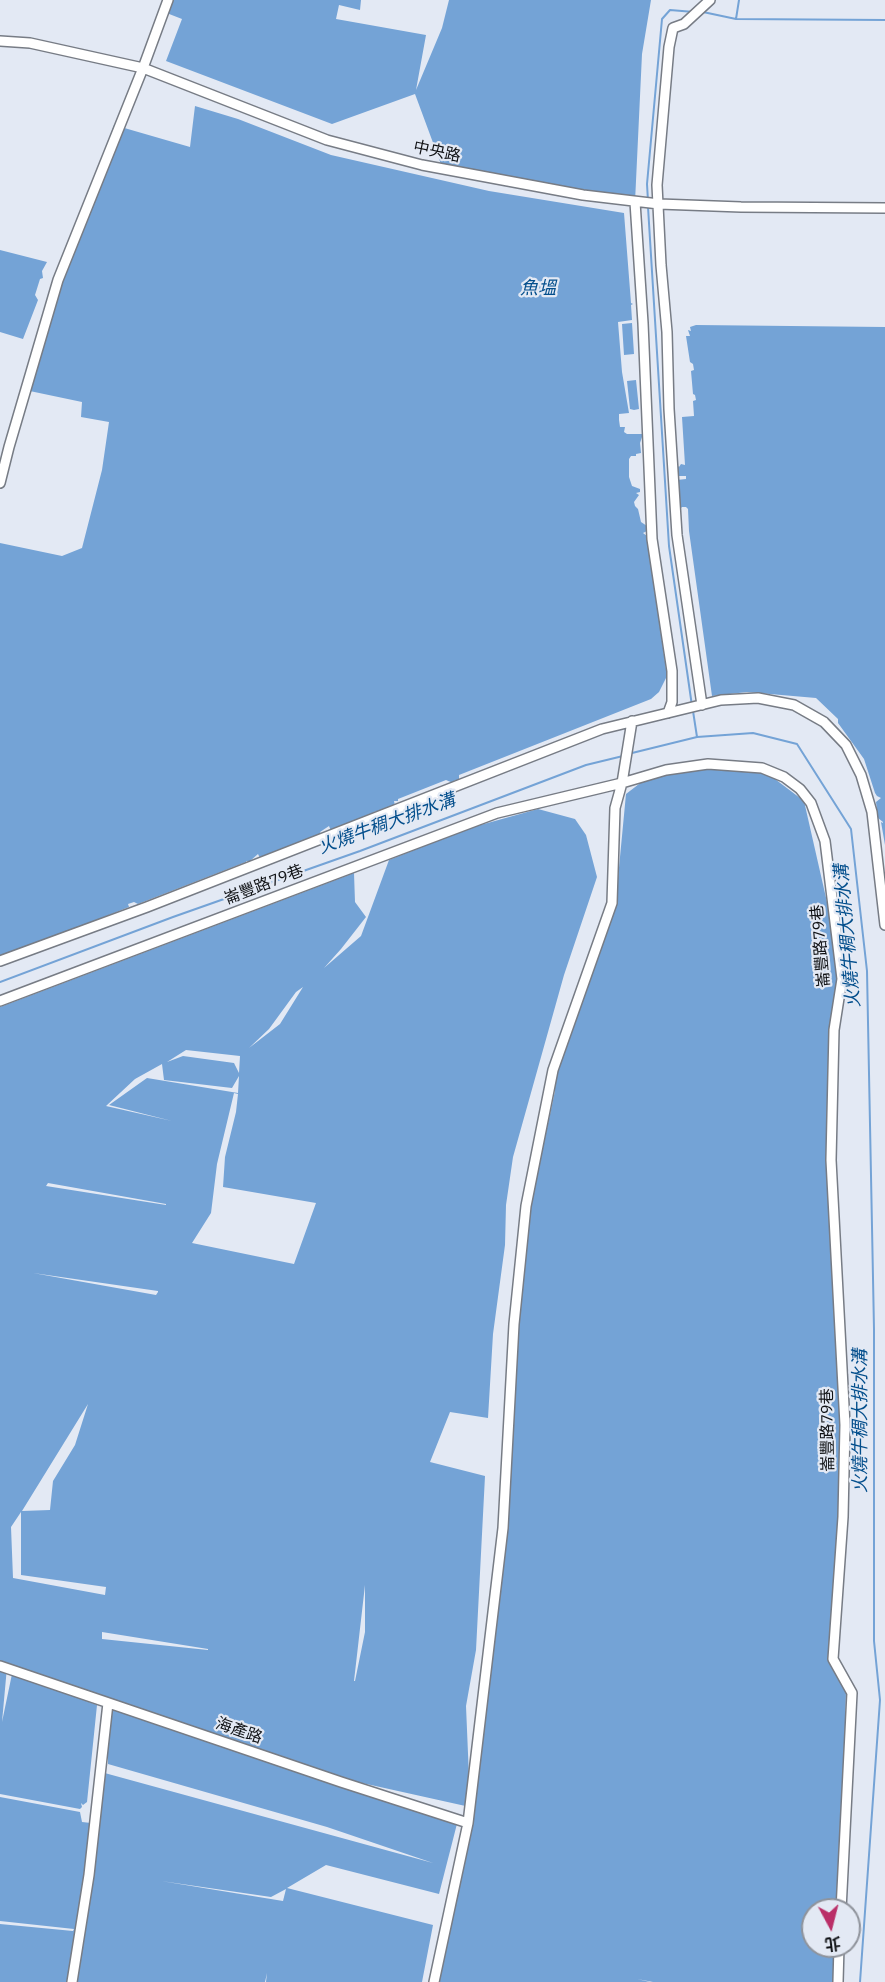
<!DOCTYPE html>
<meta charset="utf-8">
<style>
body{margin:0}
#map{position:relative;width:885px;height:1982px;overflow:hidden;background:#e3e9f4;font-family:"IBM Plex Sans","Noto Sans TC",sans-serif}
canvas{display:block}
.north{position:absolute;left:801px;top:1898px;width:60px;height:60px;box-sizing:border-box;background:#e3e9f4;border:2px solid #8f939b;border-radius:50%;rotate:173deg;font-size:16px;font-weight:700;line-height:24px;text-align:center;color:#101215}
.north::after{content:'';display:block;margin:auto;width:21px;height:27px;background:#ba2f68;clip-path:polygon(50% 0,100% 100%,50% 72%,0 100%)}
</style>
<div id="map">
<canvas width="885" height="1982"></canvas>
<div class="north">北</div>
</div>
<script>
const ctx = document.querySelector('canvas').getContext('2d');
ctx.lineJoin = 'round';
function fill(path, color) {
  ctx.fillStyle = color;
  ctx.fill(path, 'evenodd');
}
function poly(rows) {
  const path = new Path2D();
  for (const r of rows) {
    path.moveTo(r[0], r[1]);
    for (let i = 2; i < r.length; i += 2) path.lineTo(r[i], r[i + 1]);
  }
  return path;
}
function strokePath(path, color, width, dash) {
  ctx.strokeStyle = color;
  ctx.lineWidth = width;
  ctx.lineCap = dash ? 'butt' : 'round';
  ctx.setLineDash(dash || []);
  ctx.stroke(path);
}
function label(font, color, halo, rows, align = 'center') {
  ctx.font = font + ' "IBM Plex Sans","Noto Sans TC",sans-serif';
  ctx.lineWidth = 4.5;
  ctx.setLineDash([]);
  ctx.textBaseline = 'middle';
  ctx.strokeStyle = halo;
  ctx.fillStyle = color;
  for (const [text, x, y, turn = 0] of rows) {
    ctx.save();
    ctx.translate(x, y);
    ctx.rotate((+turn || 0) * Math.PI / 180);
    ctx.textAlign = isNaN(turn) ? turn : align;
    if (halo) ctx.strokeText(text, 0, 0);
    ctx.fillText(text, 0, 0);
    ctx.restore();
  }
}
const water = poly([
 [169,0,361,0,360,10,339,5,336,19,426,35,416,90,442,28,449,0,651,0,642,54,635,202,442,167,415,94,332,124,166,61,182,19,164,12],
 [195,106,238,119,331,155,489,191,624,213,631,303,633,304,631,305,632,320,618,322,622,372,629,413,619,414,619,420,620,427,625,427,624,432,627,434,643,434,640,443,641,453,636,454,636,456,631,456,629,459,629,477,632,486,640,489,640,492,636,493,639,495,634,502,635,506,638,509,641,522,647,526,647,531,643,533,647,536,667,676,659,692,651,699,459,775,459,781,455,780,453,783,446,780,398,799,398,801,394,801,395,806,378,813,377,811,374,812,375,814,331,831,329,826,320,832,321,834,260,858,258,854,250,861,246,861,246,862,138,904,134,902,128,904,129,907,0,958,0,543,62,556,82,548,102,470,109,422,81,417,82,402,25,390,49,299,114,125,190,147],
 [0,250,47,262,42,271,43,278,40,279,35,295,38,300,23,339,0,332],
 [632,323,634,354,624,355,622,324],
 [696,325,885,327,885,845,881,822,883,823,883,822,878,818,876,802,881,798,877,796,875,793,864,759,838,723,838,719,816,698,747,692,712,696,689,531,688,509,686,507,682,507,680,509,677,480,686,479,686,476,678,476,677,465,679,467,681,464,685,465,682,417,694,416,693,401,696,400,695,395,693,394,691,371,694,370,693,364,690,362,686,336,690,336,688,330,691,331,690,327],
 [636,380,639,409,634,410,630,409,627,381],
 [721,763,763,770,804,801,829,911,839,982,830,1032,841,1412,840,1501,829,1657,846,1692,843,1798,836,1910,813,1910,813,1946,834,1946,835,1982,653,1982,637,1979,650,1982,439,1982,462,1867,470,1807,353,1781,459,1816,439,1894,326,1865,287,1888,433,1925,422,1982,266,1982,267,1973,265,1982,0,1982,0,1924,73,1931,74,1929,0,1921,0,1797,80,1812,82,1822,91,1823,101,1772,433,1863,327,1827,108,1764,108,1703,0,1662,0,1007,354,873,355,902,366,917,341,949,324,968,361,936,389,860,422,847,423,841,538,809,575,819,586,835,597,877,564,975,513,1157,506,1205,505,1245,493,1334,488,1418,450,1412,430,1462,485,1476,476,1650,466,1706,470,1801,500,1550,522,1245,555,1091,545,1089,575,993,618,878,626,794,652,774],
 [303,987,280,1024,249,1048,269,1029,296,992],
 [186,1050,240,1056,239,1073,234,1063,183,1056,167,1062],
 [162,1064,164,1080,232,1088,239,1076,238,1093,147,1078,109,1105,172,1121,106,1106,135,1079],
 [234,1093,238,1094,236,1112,225,1157,223,1187,316,1203,294,1264,192,1243,211,1213,217,1164],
 [48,1183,166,1204,166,1205,46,1186],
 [33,1273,158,1291,158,1292,156,1295],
 [88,1404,75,1445,53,1481,50,1510,22,1511],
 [21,1512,21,1575,106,1587,105,1595,13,1578,11,1527],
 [365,1585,365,1632,355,1681,354,1681],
 [102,1632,208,1649,208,1650,102,1639],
 [161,1881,271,1897,286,1889,283,1901],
 [0,1665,7,1667,2,1722,12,1674,97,1705,87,1802,83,1805,81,1803,82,1807,80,1809,0,1794]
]);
const stream = poly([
 [703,12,736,19,885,20],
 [736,19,739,0],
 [648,201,647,184,662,19,670,10,694,12],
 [648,207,669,546,692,706],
 [693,711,697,737],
 [628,754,697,737,753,733,797,744,851,829,867,971,874,1329,874,1641,880,1700,860,1982],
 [0,982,173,917,360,851,586,765,623,756]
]);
const minor = poly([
 [0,41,30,43,143,68,327,140,422,165,583,195,659,204,741,207,885,208],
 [635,202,643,323,652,539,672,671,672,702,668,713],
 [0,483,9,447,58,280,143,68,168,0],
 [702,705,677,535,669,409,667,332,661,265,657,185,669,47,673,28,684,24,710,0],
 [0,961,147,907,602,729,721,700,758,698,794,705,824,722,846,745,861,775,872,812,885,925],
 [0,1001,497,813,622,783,666,770,708,764,762,768,784,777,800,789,811,803,825,841,842,979,834,1030,831,1160,845,1425,843,1517,833,1659,852,1693,841,1910],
 [0,1666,341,1782,468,1823],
 [72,1982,89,1875,108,1703],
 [434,1982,468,1823,503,1528,514,1324,526,1206,553,1070,612,903,615,808,622,783,632,721],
 [838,1982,839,1946]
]);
const streetNames = [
 ["中央路",437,152,12],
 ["崙豐路79巷",264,885,-21],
 ["崙豐路79巷",821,946,-95],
 ["崙豐路79巷",828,1430,-91],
 ["海產路",239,1731,19]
];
const waterNames = [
 ["魚塭",538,289],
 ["火燒牛稠大排水溝",387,824,-20],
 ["火燒牛稠大排水溝",848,936,-95],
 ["火燒牛稠大排水溝",861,1421,-90]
];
fill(water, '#74a3d6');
strokePath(stream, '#74a3d6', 2);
strokePath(minor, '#777c85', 12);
strokePath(minor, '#fff', 9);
label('16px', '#101215', '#e3e9f4', streetNames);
label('italic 18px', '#034e8c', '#e3e9f4', waterNames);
</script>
